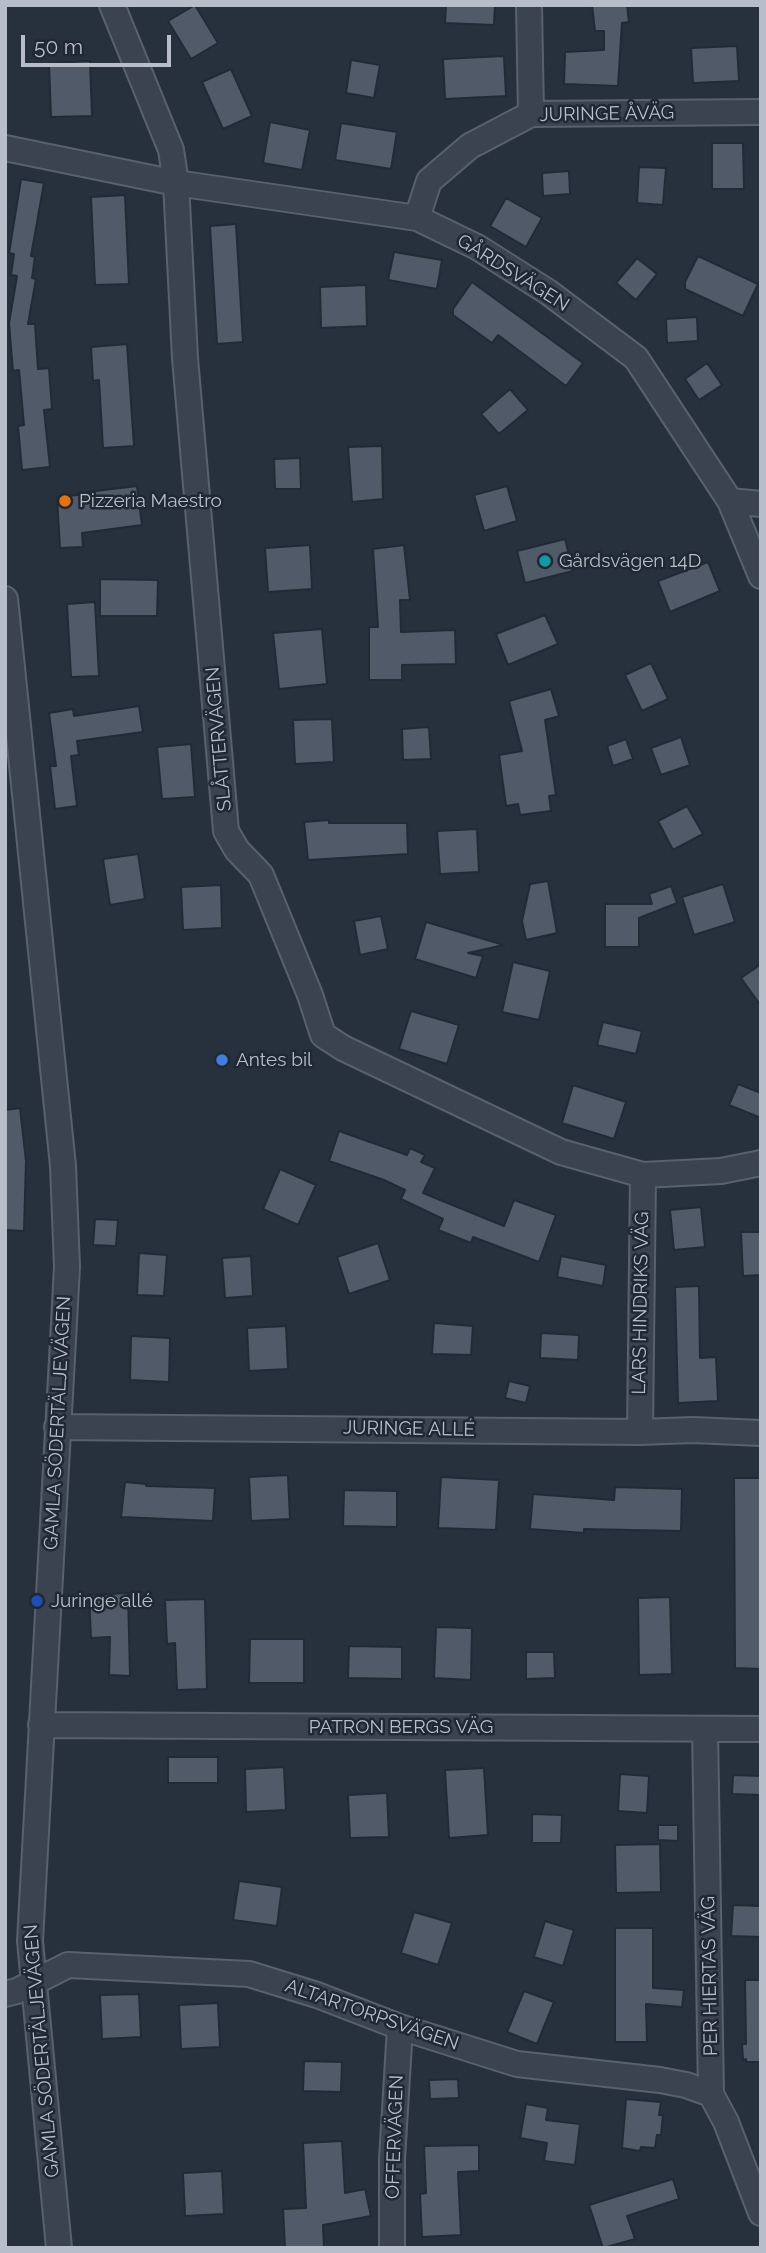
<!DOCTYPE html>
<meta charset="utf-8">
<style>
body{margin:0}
#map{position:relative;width:766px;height:2253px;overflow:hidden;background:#27313e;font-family:Raleway,sans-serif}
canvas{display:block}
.frame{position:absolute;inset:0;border:7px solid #b7bec9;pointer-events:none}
.scale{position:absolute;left:21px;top:35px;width:150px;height:32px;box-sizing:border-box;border:4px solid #b7bec9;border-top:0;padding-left:9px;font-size:21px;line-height:24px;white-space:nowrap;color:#b7bec9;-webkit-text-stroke:5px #1f2833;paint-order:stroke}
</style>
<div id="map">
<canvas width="766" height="2253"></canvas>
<div class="frame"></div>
<div class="scale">50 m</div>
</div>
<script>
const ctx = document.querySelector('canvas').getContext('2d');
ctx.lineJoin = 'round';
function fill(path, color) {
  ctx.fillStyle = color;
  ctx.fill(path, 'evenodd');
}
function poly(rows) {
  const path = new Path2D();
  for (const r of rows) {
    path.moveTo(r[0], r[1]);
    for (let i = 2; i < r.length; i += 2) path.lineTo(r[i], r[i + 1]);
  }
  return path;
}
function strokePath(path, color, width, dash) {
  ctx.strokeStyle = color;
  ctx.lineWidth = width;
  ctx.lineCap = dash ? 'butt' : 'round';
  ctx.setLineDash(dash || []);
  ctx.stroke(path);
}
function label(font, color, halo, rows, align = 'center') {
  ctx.font = font + ' Raleway,sans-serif';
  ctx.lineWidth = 5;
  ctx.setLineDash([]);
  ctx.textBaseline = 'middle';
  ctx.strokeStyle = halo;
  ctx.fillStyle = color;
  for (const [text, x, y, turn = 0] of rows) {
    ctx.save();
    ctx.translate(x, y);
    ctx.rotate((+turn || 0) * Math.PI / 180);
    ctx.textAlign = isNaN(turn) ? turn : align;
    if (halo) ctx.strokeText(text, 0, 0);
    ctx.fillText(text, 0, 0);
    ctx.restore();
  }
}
const building = poly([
 [195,5,218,43,191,59,168,21,195,5],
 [446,5,495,5,494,25,445,23,446,5],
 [592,5,627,5,629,22,622,23,618,86,564,84,565,52,604,50,604,31,595,31,592,5],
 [737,46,739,81,693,83,691,48,737,46],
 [504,56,506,96,445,99,443,59,504,56],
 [351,60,380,65,374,98,346,93,351,60],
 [90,61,92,116,51,117,49,63,90,61],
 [231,69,252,116,223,129,202,82,231,69],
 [270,122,310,130,302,170,263,163,270,122],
 [341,123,397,132,391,169,335,160,341,123],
 [712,143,743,143,744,189,712,189,712,143],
 [639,167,666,168,663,205,637,203,639,167],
 [569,171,570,194,543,196,542,173,569,171],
 [21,179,44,183,31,256,35,257,32,278,36,279,28,324,35,324,38,369,49,368,52,409,44,410,50,467,22,470,18,426,24,425,19,370,13,371,9,323,17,276,11,275,14,254,9,253,21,179],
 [125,195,129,284,95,285,91,197,125,195],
 [506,198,542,218,526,247,490,226,506,198],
 [236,224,243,342,217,344,210,226,236,224],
 [394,252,442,260,437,289,388,280,394,252],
 [698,256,758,284,743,316,685,289,685,282,698,256],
 [637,258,657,274,636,300,616,283,637,258],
 [472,282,583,363,566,386,498,335,492,343,453,315,453,309,472,282],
 [366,285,367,326,321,328,320,287,366,285],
 [697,317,698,341,667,343,666,319,697,317],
 [127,344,134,446,103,448,99,380,93,381,91,347,127,344],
 [707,363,722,385,699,400,685,379,707,363],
 [510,389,528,410,499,434,481,414,510,389],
 [382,446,383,499,352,502,348,447,382,446],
 [300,458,301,489,275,489,274,459,300,458],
 [137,486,142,525,82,533,83,547,60,548,57,497,88,494,87,492,137,486],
 [507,486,517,521,484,531,474,495,507,486],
 [565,539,573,571,525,583,517,551,565,539],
 [310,545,312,589,268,592,265,548,310,545],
 [404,545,410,600,400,600,401,632,455,630,456,664,402,665,402,680,369,680,369,627,378,627,373,549,404,545],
 [708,562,720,591,670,612,658,581,708,562],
 [100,579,158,580,157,616,100,616,100,579],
 [95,602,99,676,71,677,67,604,95,602],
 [545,615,558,644,508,665,496,634,545,615],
 [322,629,327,684,279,689,273,633,322,629],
 [651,663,668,699,642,711,625,675,651,663],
 [551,689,559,716,545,720,556,795,549,796,551,811,520,815,518,804,506,806,499,755,522,751,509,701,551,689],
 [139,706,143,732,77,741,79,755,71,756,77,806,55,809,50,766,56,766,49,713,73,709,74,716,139,706],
 [332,719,334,762,295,764,293,720,332,719],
 [429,727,431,759,403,760,402,729,429,727],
 [681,737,690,765,661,775,651,748,681,737],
 [626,739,633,759,613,766,607,746,626,739],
 [191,744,195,797,162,799,157,747,191,744],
 [687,806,703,834,673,850,658,821,687,806],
 [329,820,329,823,407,823,408,854,308,860,304,822,329,820],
 [477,829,479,872,440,874,437,831,477,829],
 [138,854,145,899,110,905,103,859,138,854],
 [548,881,557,933,526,940,522,921,530,884,548,881],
 [723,884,735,922,694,935,682,897,723,884],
 [221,885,222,928,183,930,181,887,221,885],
 [671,886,677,903,639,918,639,947,605,947,605,904,652,904,649,894,671,886],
 [381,916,388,949,360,955,354,921,381,916],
 [426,922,504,945,468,953,483,956,476,978,415,959,426,922],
 [513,962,550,971,539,1020,502,1012,513,962],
 [761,964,761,1006,741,978,761,964],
 [411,1011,459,1025,447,1064,399,1049,411,1011],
 [603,1022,642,1031,636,1054,597,1045,603,1022],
 [738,1084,761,1093,761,1118,729,1105,738,1084],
 [573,1085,626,1102,614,1139,562,1123,573,1085],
 [20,1108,26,1161,24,1231,5,1230,5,1110,20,1108],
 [339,1131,407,1155,410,1148,425,1155,421,1162,435,1168,423,1193,504,1226,514,1200,556,1215,539,1262,473,1237,471,1243,438,1230,443,1219,401,1199,405,1190,384,1180,329,1161,339,1131],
 [280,1169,316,1185,298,1225,263,1209,280,1169],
 [701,1207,705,1247,674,1250,670,1210,701,1207],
 [95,1219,118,1220,116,1246,93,1245,95,1219],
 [741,1232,761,1232,761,1275,743,1276,741,1232],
 [378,1243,390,1280,349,1294,337,1257,378,1243],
 [139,1253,167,1255,164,1296,137,1295,139,1253],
 [251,1256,253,1296,225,1298,222,1258,251,1256],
 [561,1256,606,1265,603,1286,557,1277,561,1256],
 [699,1286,700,1358,716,1357,718,1401,678,1403,675,1287,699,1286],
 [434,1323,473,1326,471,1355,432,1354,434,1323],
 [286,1326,288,1369,249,1371,247,1328,286,1326],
 [541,1333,579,1335,578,1360,540,1358,541,1333],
 [131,1336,170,1338,169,1382,130,1380,131,1336],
 [509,1381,530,1386,526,1403,505,1398,509,1381],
 [288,1475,290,1519,251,1521,249,1477,288,1475],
 [441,1477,499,1480,496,1530,438,1528,441,1477],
 [734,1478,761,1478,761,1669,735,1668,734,1478],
 [125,1482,146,1484,146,1486,215,1488,213,1521,121,1517,125,1482],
 [615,1487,682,1489,681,1531,584,1529,584,1533,530,1529,533,1494,614,1500,615,1487],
 [344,1490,397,1491,397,1527,343,1526,344,1490],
 [128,1593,130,1676,109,1675,110,1637,91,1638,89,1595,128,1593],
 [670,1597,672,1674,639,1675,638,1598,670,1597],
 [205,1599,207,1689,177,1690,175,1643,167,1644,165,1600,205,1599],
 [436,1627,472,1628,471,1680,434,1678,436,1627],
 [250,1639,304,1639,304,1683,249,1683,250,1639],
 [349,1646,402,1647,402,1679,348,1678,349,1646],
 [526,1652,554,1652,555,1678,526,1679,526,1652],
 [168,1757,218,1757,218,1783,168,1783,168,1757],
 [284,1767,286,1810,246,1812,245,1769,284,1767],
 [484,1768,488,1835,449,1838,445,1770,484,1768],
 [620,1774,649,1776,647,1813,618,1811,620,1774],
 [733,1775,761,1776,761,1795,732,1794,733,1775],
 [387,1793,389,1837,350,1838,348,1795,387,1793],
 [532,1814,562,1815,561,1843,532,1843,532,1814],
 [658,1825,678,1825,678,1841,658,1840,658,1825],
 [660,1844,661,1892,616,1893,615,1845,660,1844],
 [239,1881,282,1887,277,1926,233,1920,239,1881],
 [733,1905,761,1906,761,1937,731,1936,733,1905],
 [414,1912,452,1923,438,1965,401,1953,414,1912],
 [545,1921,574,1930,563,1966,534,1957,545,1921],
 [615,1928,653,1928,653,1988,684,1990,682,2007,646,2004,647,2042,615,2042,615,1928],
 [745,1980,761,1980,761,2062,746,2062,746,2059,743,2060,742,2044,746,2044,745,1980],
 [524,1991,554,2002,537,2044,507,2032,524,1991],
 [139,1994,141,2037,102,2039,100,1995,139,1994],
 [218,2003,220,2047,181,2049,179,2005,218,2003],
 [304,2061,342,2062,341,2092,303,2091,304,2061],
 [458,2079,459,2098,430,2099,429,2080,458,2079],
 [626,2099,661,2102,659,2115,663,2115,661,2135,657,2135,655,2148,641,2147,640,2151,622,2148,626,2099],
 [526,2104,548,2108,546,2120,580,2124,575,2165,544,2161,547,2143,520,2138,526,2104],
 [342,2141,345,2193,365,2189,371,2216,323,2225,324,2248,285,2248,283,2209,306,2208,303,2143,342,2141],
 [479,2145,479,2171,458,2172,461,2235,422,2237,420,2194,426,2193,424,2146,479,2145],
 [222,2171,224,2214,185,2216,183,2173,222,2171],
 [673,2179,679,2199,627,2216,635,2239,603,2248,589,2205,673,2179]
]);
const minor = poly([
 [112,5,171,150,176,183,185,358,226,831,237,850,261,875,310,995,323,1035,343,1048,561,1152,643,1175,721,1171,761,1163],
 [529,5,531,114],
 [5,148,176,183,417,218,477,247,548,292,636,358,730,501,761,576],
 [417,218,429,181,470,146,531,114,761,112],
 [730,501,761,504],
 [5,599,63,1166,67,1267,30,1941,59,2248],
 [57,1427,640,1432,693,1430,761,1433],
 [640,1432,643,1175],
 [41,1725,761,1729],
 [705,1729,711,2094,726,2122,761,2213],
 [5,1994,17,1991,68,1965,249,1974,317,1995,400,2027,517,2064,660,2080,686,2085,711,2094],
 [392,2248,392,2159,400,2027]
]);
const markers = [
 [65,501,7,"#e8710a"],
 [545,561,7,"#0f9aa8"],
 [222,1060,7,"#3f7fe0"],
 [37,1601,7,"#1a4fb4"]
];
const streetNames = [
 ["JURINGE ÅVÄG",607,114,-1],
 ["GÅRDSVÄGEN",513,273,32],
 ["SLÅTTERVÄGEN",219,739,-95],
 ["LARS HINDRIKS VÄG",641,1303,-89],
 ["GAMLA SÖDERTÄLJEVÄGEN",58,1423,-87],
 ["JURINGE ALLÉ",409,1429,1],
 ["PATRON BERGS VÄG",401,1727],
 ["PER HIERTAS VÄG",710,1976,-91],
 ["ALTARTORPSVÄGEN",372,2015,19],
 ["GAMLA SÖDERTÄLJEVÄGEN",42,2051,-95],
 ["OFFERVÄGEN",395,2137,-88]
];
const poiNames = [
 ["Pizzeria Maestro",79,501],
 ["Gårdsvägen 14D",559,561],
 ["Antes bil",236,1060],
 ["Juringe allé",51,1601]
];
fill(building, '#505a69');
strokePath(building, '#212a35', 2);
strokePath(minor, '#58616c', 28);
strokePath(minor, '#3a434e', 24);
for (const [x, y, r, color] of markers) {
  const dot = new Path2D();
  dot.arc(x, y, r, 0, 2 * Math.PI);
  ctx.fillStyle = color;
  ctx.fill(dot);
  strokePath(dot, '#1f2833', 2.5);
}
label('19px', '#b7bec9', '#1f2833', streetNames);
label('19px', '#b7bec9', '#1f2833', poiNames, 'left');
</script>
